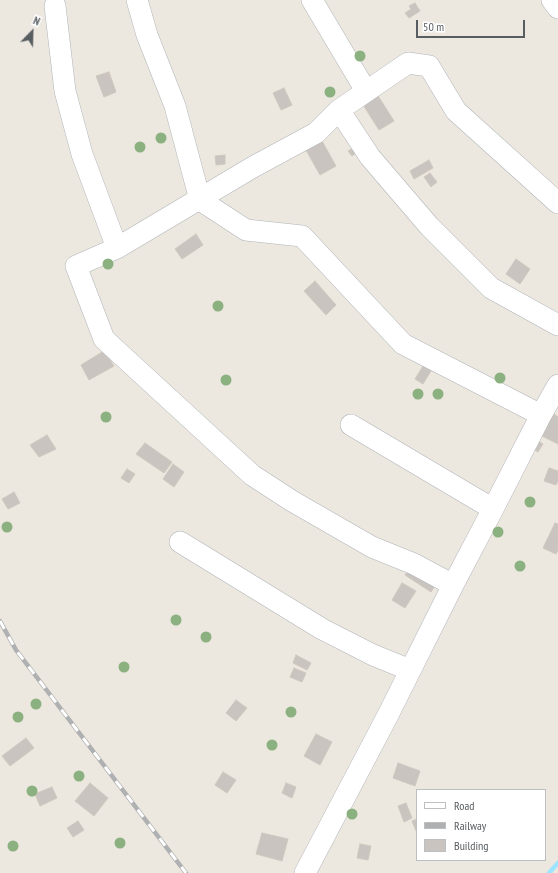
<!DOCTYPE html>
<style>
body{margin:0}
#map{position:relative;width:558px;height:873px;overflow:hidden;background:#ece7df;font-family:"PT Sans Narrow",sans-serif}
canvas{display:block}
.legend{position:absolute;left:416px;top:789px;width:130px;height:72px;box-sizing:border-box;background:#fff;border:1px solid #bcbec0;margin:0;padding:5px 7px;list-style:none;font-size:12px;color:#585d61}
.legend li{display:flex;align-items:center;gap:8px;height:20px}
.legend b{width:20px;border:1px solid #bcbec0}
.north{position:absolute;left:12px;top:12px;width:40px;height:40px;-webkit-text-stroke:3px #fff;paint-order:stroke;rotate:23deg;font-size:11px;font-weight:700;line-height:16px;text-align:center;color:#585d61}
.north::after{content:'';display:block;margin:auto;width:14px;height:18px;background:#585d61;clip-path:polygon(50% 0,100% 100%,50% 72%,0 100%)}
.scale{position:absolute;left:416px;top:20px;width:109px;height:18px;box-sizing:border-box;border:2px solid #585d61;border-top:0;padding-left:5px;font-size:12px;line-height:14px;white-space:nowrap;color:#585d61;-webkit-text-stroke:3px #fff;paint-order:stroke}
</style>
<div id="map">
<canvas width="558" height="873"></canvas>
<ul class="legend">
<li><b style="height:5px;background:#fff"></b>Road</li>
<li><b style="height:5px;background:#afb0b1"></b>Railway</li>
<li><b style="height:11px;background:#c9c4bf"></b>Building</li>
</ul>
<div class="north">N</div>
<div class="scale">50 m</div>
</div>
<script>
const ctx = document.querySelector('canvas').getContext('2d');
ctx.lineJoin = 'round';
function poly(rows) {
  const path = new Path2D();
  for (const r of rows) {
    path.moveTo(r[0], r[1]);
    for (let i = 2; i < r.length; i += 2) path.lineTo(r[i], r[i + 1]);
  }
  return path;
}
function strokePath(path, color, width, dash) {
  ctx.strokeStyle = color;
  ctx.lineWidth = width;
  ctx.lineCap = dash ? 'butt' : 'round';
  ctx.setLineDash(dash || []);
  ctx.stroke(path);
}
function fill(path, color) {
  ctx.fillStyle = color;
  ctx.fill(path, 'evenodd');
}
const stream = poly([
 [549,873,558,863]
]);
const building = poly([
 [415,3,420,11,409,18,405,13,411,9,409,6,415,3],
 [109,72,116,92,104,97,96,76,109,72],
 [284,88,292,105,281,110,273,93,284,88],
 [375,91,394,121,379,130,360,100,375,91],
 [322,141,336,166,320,175,306,150,322,141],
 [356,146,359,151,352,156,348,151,356,146],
 [225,155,225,164,216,165,215,156,225,155],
 [429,160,433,168,414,179,410,171,429,160],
 [430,173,437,182,431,187,424,177,430,173],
 [196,234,203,245,182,259,175,249,196,234],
 [516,259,530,269,520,284,506,274,516,259],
 [315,281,336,305,326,315,304,291,315,281],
 [104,351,114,366,89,380,81,365,104,351],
 [423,366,431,371,423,384,415,379,423,366],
 [554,414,558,417,558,444,542,436,554,414],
 [47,435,56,449,39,457,30,445,47,435],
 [535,439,543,444,538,452,530,447,535,439],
 [145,443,172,462,164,473,136,454,145,443],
 [173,464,184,472,174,487,163,479,173,464],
 [549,468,558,471,558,481,556,485,544,481,549,468],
 [127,469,135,474,129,483,121,478,127,469],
 [14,492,20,503,8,509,2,499,14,492],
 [555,523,558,524,558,550,556,554,543,548,555,523],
 [410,567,437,583,431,592,405,575,410,567],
 [402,583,416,591,405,608,392,600,402,583],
 [296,655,311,663,307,670,293,663,296,655],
 [294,668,306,673,302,682,290,677,294,668],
 [236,700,247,708,236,721,226,713,236,700],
 [316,734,332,742,320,765,304,756,316,734],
 [26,738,34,748,10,766,2,756,26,738],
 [398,763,420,771,415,786,393,778,398,763],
 [223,772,236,780,227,793,215,785,223,772],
 [90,783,108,798,94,816,75,801,90,783],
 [286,783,296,787,292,798,282,793,286,783],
 [52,787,57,798,40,806,35,794,52,787],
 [406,803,412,818,404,822,398,806,406,803],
 [417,819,417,831,416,831,412,821,417,819],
 [78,821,84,830,73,837,67,828,78,821],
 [262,833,288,839,282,861,256,854,262,833],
 [360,844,371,846,368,860,357,858,360,844]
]);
const minor = poly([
 [137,0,147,35,175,106,200,200,246,230,302,236,403,344,541,415],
 [312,0,366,91],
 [552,0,558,8],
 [55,6,65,91,82,154,117,248],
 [339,110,370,157,429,226,491,288,558,325],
 [351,425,493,509],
 [180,542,322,629,373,655,410,670],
 [453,585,414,564,372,547,292,501,252,475,104,339,76,266,117,248,253,167,316,133,339,110,408,63,429,66,456,111,558,203],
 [305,873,388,715,453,585,493,509,541,415,558,385]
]);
const rail = poly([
 [0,621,16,650,186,873]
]);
const trees = [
 [360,56],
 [330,92],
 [161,138],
 [140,147],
 [108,264],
 [218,306],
 [500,378],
 [226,380],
 [418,394],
 [438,394],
 [106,417],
 [530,502],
 [7,527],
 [498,532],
 [520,566],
 [176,620],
 [206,637],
 [124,667],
 [36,704],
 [291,712],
 [18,717],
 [272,745],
 [79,776],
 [32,791],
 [352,814],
 [120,843],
 [13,846]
];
strokePath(stream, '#9ce4ff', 4.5);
fill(building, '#c9c4bf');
strokePath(building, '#d0c8be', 1);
strokePath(minor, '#b0b4b8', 22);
strokePath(minor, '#fff', 21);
strokePath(rail, '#afb0b1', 4.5);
strokePath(rail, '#fff', 3, [9]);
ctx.fillStyle = '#8cb180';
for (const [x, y] of trees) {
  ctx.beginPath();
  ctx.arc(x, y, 5.5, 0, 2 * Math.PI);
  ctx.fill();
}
</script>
